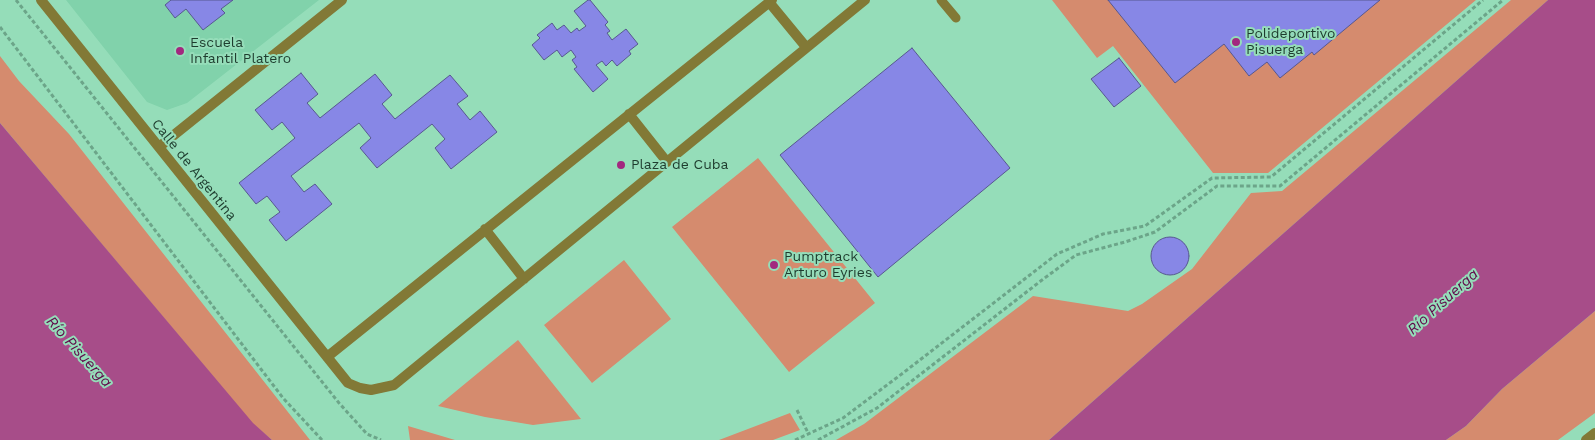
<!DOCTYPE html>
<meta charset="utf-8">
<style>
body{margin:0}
canvas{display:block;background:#95ddb9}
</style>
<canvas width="1595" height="440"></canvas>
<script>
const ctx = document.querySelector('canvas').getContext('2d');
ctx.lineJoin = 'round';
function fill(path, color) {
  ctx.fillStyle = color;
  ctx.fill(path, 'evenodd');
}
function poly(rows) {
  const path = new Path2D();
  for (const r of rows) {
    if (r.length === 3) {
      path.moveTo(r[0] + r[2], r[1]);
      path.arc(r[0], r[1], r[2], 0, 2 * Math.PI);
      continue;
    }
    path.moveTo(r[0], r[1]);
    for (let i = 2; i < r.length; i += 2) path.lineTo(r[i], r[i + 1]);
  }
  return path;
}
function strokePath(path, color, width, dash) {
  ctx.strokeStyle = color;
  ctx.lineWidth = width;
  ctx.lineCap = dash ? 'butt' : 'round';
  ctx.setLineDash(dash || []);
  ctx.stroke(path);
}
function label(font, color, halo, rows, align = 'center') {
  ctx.font = font + ' "Work Sans",sans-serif';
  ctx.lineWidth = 4;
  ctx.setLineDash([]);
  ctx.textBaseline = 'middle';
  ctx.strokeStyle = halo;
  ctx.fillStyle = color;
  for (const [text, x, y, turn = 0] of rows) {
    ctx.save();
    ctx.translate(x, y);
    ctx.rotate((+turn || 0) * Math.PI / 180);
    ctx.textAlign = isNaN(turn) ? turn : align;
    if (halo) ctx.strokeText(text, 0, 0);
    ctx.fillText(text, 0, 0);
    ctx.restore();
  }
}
const built = poly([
 [66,0,319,0,187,103,167,110,147,102]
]);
const green = poly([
 [1052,0,1476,0,1268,173,1213,173,1113,46,1097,58],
 [1511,0,1548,0,1049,440,836,440,864,424,1033,296,1128,311,1142,304,1192,269,1251,193,1282,191],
 [0,56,19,81,69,134,310,440,272,440,253,424,0,123],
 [758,158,875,303,789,372,672,227],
 [624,260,671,319,592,383,544,325],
 [1595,311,1595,413,1558,440,1446,440,1466,426,1502,389],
 [518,340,581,419,533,425,485,417,438,406],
 [790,413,800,430,773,440,719,440],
 [408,426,455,440,456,440,410,440]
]);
const water = poly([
 [1548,0,1595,0,1595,311,1502,389,1466,426,1446,440,1049,440],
 [0,123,253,423,272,440,0,440]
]);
const building = poly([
 [171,0,233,0,221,9,225,13,203,30,186,9,175,18,165,5,171,0],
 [588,0,590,0,608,22,605,25,610,31,607,33,612,40,626,29,638,44,629,51,631,54,617,66,612,60,606,66,602,61,596,65,608,79,593,92,574,69,577,67,572,60,576,57,571,50,562,57,557,50,544,60,532,45,540,38,537,35,552,23,557,30,564,25,571,33,577,28,579,31,586,26,574,11,588,0],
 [1108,0,1380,0,1314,55,1312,52,1280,78,1267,62,1249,76,1224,44,1175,83,1108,0],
 [912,48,1010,168,878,277,780,155,912,48],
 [1119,58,1141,86,1114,107,1091,79,1119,58],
 [301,73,318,94,307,103,320,118,375,74,392,95,382,104,395,119,450,75,468,96,457,104,470,120,480,111,497,132,451,169,435,148,445,139,432,124,377,168,360,148,371,138,359,123,291,176,304,192,315,184,332,204,286,241,269,220,280,212,267,196,256,204,239,183,295,138,282,122,272,130,255,110,301,73],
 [1170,256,19]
]);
const path = poly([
 [16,0,339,403,367,434,381,440],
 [0,27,283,398,322,440],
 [797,410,809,435],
 [795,440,843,418,903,373,1057,254,1103,234,1145,226,1212,178,1271,177,1483,0],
 [818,440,877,408,1042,280,1076,255,1125,242,1155,232,1217,186,1280,186,1503,0]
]);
const service = poly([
 [941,0,956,18]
]);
const minor = poly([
 [41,0,348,383,360,388,371,390,394,385,865,0],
 [769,2,806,47],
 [629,114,667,162],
 [159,147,342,0],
 [485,229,524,279],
 [327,357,772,0],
 [1586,440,1595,433]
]);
const markers = [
 [1236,42,5,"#a2287f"],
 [180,51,5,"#a2287f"],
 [621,165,5,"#a2287f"],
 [774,265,5,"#a2287f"]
];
const poiNames = [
 ["Polideportivo",1246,34],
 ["Pisuerga",1246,50],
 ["Escuela",190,43],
 ["Infantil Platero",190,59],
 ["Plaza de Cuba",631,165],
 ["Pumptrack",784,257],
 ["Arturo Eyries",784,273]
];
const streetNames = [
 ["Calle de Argentina",194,170,51]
];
const waterNames = [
 ["Río Pisuerga",1443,302,-42],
 ["Río Pisuerga",79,352,48]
];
fill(built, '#81d2ab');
fill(green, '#d58b6e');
fill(water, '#a74d89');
fill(building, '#8787e6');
strokePath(building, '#57588f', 1);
strokePath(path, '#6ca589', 3, [4, 2.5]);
strokePath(service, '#827936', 9);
strokePath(minor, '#827936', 10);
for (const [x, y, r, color] of markers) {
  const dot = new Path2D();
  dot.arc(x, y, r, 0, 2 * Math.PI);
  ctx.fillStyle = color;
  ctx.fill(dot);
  strokePath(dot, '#95ddb9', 2);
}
label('14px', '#1e3c2e', '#95ddb9', poiNames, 'left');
label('14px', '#1e3c2e', '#95ddb9', streetNames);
label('italic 15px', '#60094a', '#95ddb9', waterNames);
</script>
